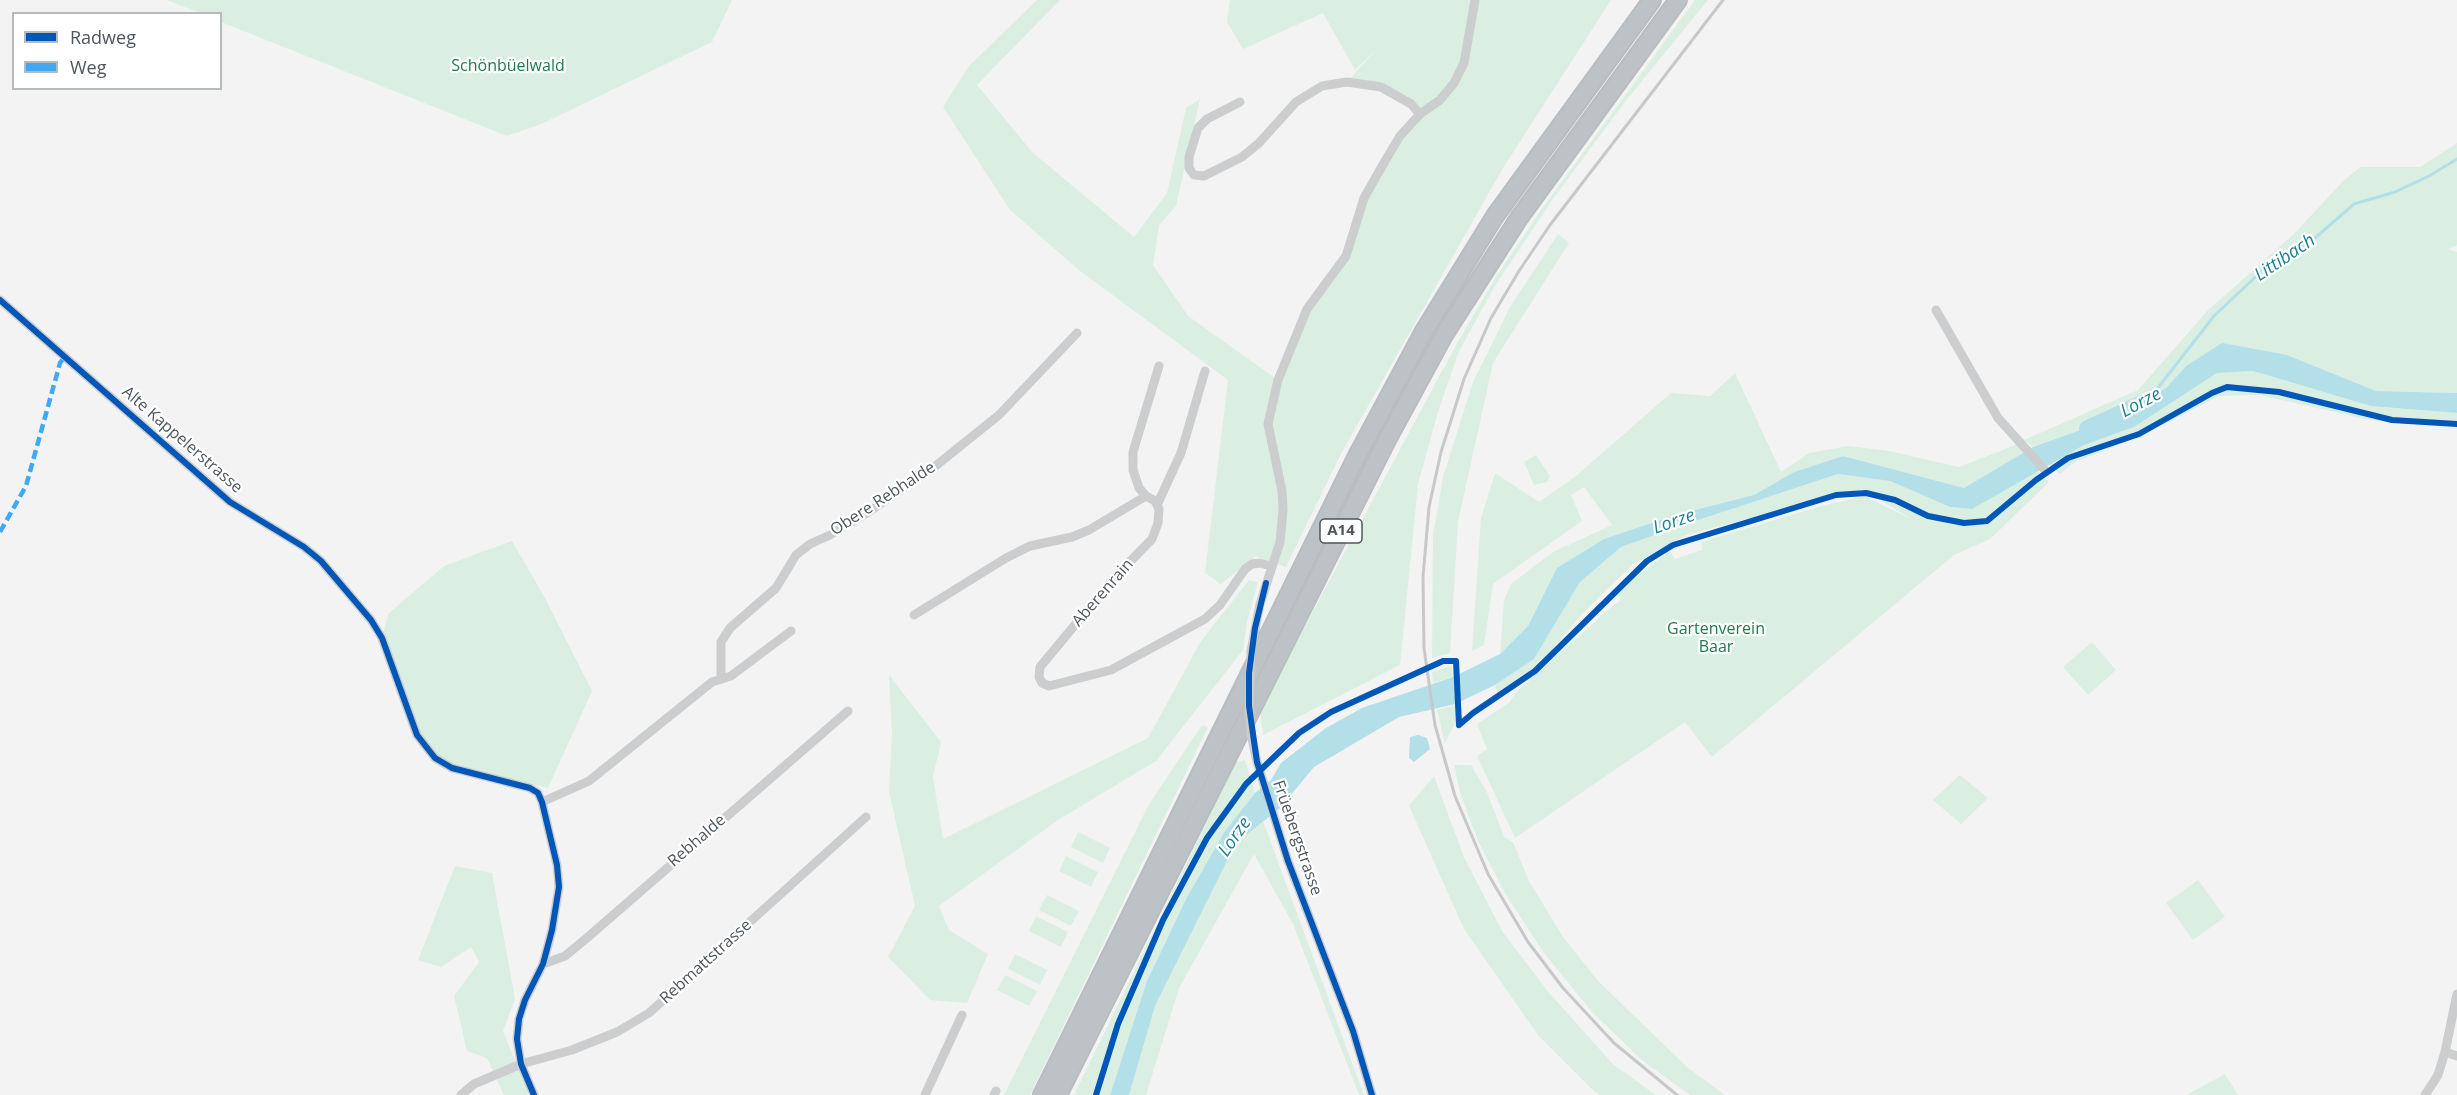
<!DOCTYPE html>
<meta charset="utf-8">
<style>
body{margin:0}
#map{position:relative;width:2457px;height:1095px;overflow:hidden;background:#f3f3f3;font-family:"Open Sans",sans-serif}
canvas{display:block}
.legend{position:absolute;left:12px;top:12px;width:210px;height:78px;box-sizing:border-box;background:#fff;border:2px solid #b7bbbe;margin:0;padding:8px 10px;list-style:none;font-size:18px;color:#4c565d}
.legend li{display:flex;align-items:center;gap:12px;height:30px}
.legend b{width:30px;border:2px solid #b7bbbe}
</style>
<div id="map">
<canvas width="2457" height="1095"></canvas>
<ul class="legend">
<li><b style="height:8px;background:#0057b8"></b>Radweg</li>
<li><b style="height:8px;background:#3fa9f5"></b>Weg</li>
</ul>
</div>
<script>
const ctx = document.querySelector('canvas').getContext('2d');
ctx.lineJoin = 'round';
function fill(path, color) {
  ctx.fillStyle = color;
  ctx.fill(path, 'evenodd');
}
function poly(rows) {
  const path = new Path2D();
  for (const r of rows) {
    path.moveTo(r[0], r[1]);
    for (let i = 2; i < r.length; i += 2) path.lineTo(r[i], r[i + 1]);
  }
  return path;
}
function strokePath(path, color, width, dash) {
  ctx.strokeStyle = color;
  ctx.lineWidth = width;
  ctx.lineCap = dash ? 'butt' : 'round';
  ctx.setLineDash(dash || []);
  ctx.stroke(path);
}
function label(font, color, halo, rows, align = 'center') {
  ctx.font = font + ' "Open Sans",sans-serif';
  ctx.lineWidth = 4.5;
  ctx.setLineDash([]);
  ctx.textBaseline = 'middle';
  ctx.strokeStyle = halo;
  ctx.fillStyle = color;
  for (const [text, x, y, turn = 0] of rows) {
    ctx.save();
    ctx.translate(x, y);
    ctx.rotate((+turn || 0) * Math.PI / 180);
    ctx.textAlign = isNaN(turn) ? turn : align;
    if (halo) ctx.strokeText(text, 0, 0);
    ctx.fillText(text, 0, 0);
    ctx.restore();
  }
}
const green = poly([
 [166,0,732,0,712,42,539,125,507,136,221,22,220,14,200,13],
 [1037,0,1060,0,977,85,1032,152,1134,237,1167,193,1186,108,1200,99,1176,206,1159,225,1153,265,1188,316,1278,380,1299,328,1346,256,1364,198,1420,114,1395,93,1347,82,1376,50,1355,70,1323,13,1243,49,1227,22,1230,0,1611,0,1503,168,1342,452,1286,567,1256,556,1221,584,1205,573,1228,380,1080,271,1010,210,943,107,969,66],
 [1695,0,1708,0,1624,103,1553,199,1495,286,1459,351,1438,412,1418,484,1400,665,1263,735,1260,710,1456,345,1496,277,1539,213],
 [2457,143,2457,245,2448,249,2457,252,2457,393,2376,391,2287,355,2186,366,2167,387,2117,417,2033,447,2024,440,2138,390,2208,310,2294,234,2344,180,2361,167,2420,167],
 [1558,234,1569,243,1493,363,1458,522,1450,653,1432,658,1433,535,1443,477,1473,382,1486,356,1510,307],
 [2253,371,2371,406,2457,413,2457,426,2369,420,2260,395,2219,396,2143,435,2075,462,2060,474,2048,464,2084,445,2134,427,2217,373],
 [1735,373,1781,472,1809,453,1848,446,1889,451,1959,467,2018,444,2023,453,1964,488,1843,456,1794,472,1754,495,1675,515,1604,539,1557,569,1528,626,1500,654,1504,600,1511,584,1553,552,1612,525,1584,487,1571,495,1582,521,1493,584,1484,645,1472,651,1481,518,1495,473,1539,502,1576,476,1671,393,1710,396],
 [1536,455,1550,476,1547,482,1534,485,1524,462],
 [2037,470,2049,482,1990,539,1954,555,1712,757,1685,722,1515,838,1477,756,1487,749,1477,724,1510,702,1515,693,1597,620,1602,614,1621,600,1617,594,1637,576,1670,551,1675,559,1702,550,1701,542,1818,507,1864,496,1913,520,1862,489,1686,535,1632,565,1581,615,1534,671,1498,697,1495,685,1534,659,1580,582,1621,547,1683,525,1838,474,1890,481,1950,507,1972,509],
 [512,541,545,598,592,691,548,788,432,761,382,638,388,614,444,566],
 [1249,580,1258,582,1247,622,1243,650,1156,761,1058,820,939,906,949,930,988,954,967,1003,930,1000,888,957,915,906,889,792,892,732,889,675,941,742,933,777,943,839,1148,738,1201,641],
 [2092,642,2116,670,2088,695,2063,667],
 [1450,666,1452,668,1453,677,1433,683,1432,672],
 [1455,705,1455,723,1445,743,1437,710],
 [1202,725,1208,727,1030,1095,1004,1095,1149,804],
 [1245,760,1255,793,1225,831,1187,897,1147,981,1110,1095,1074,1095,1236,762],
 [1454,765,1471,765,1487,792,1504,837,1513,842,1529,881,1563,937,1598,981,1687,1067,1725,1095,1690,1095,1643,1061,1593,1013,1543,952,1505,893,1479,843,1461,796],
 [1960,775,1988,798,1961,824,1933,800],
 [1434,776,1464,857,1502,931,1550,994,1614,1065,1656,1095,1600,1095,1594,1091,1538,1035,1464,929,1409,806],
 [1263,821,1364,1095,1359,1095,1293,924,1254,854,1179,988,1146,1095,1129,1095,1155,1006,1236,843],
 [1078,832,1110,848,1103,863,1071,847],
 [1066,856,1098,872,1091,887,1059,871],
 [455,866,492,873,515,999,503,1031,529,1095,504,1095,487,1058,467,1051,454,996,479,962,471,947,441,967,418,960],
 [2198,880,2225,917,2193,940,2166,903],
 [1047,895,1079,911,1071,926,1039,910],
 [1036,916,1068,932,1061,947,1029,931],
 [1015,954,1047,970,1040,985,1008,969],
 [1005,975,1037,991,1029,1006,997,990],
 [2225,1074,2238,1095,2186,1095]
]);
const water = poly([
 [2222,343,2287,355,2376,391,2457,393,2457,413,2371,406,2253,371,2217,373,2134,427,2084,445,1972,509,1950,507,1890,481,1838,474,1683,525,1621,547,1580,582,1534,659,1495,685,1455,704,1399,717,1314,767,1280,808,1236,843,1155,1006,1129,1095,1110,1095,1147,981,1187,897,1225,831,1255,793,1271,780,1281,763,1326,728,1362,708,1453,677,1500,654,1528,626,1557,568,1604,539,1675,515,1754,495,1794,472,1843,456,1964,488,2033,447,2117,417,2167,387,2186,366],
 [1418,735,1427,738,1430,749,1414,762,1409,758,1410,737]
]);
const stream = poly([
 [2150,398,2214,316,2265,268,2315,238,2354,204,2395,192,2429,176,2457,159]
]);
const river = poly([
 [2088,429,2145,403]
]);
const minor = poly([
 [1240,102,1207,119,1198,128,1189,157,1189,168,1194,175,1204,176,1242,157,1259,143,1296,102,1322,86,1347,82,1381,87,1411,104,1420,114],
 [0,300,230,502,304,547,321,561,371,620,382,638,417,735,435,758,452,768,530,788,538,793,542,802,557,865,559,887,552,930,543,964,525,1000,519,1019,517,1039,521,1064,534,1095],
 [1936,310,1998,418,2044,469],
 [1146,496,1139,488,1133,470,1133,452,1159,366],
 [1157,505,1181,453,1205,371],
 [914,615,1006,558,1030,546,1072,537,1089,530,1146,496,1155,501,1159,509,1158,523,1152,539,1114,578,1040,667,1039,677,1042,683,1049,686,1111,670,1205,619,1220,605,1245,569,1252,564,1260,563,1271,566],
 [1251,651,1260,604,1280,542,1283,510,1282,491,1268,424,1278,380,1307,309,1346,256,1364,198,1385,161,1400,136,1420,114,1440,100,1454,83,1464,63,1475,0],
 [721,679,721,642,730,628,776,588,796,555,810,544,830,535,867,513,933,468,999,415,1077,333],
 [542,802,589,781,712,682,731,676,791,631],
 [1288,861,1353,1031,1372,1095],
 [543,964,565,956,588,937,848,711],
 [2445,1052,2457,1056],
 [461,1095,474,1084,521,1064,572,1050,617,1032,649,1013,866,817],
 [925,1095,962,1015],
 [994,1095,996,1091],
 [2425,1095,2438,1075,2445,1052,2457,994]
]);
const motorway = poly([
 [1042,1095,1358,454,1424,331,1495,216,1652,0],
 [1058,1095,1387,440,1444,335,1519,218,1678,0]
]);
const rail = poly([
 [1677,1095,1614,1043,1563,988,1528,942,1488,874,1455,796,1435,725,1424,648,1423,577,1429,507,1441,452,1464,379,1491,318,1519,271,1550,225,1723,0]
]);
const minorBridge = poly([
 [1251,651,1249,706,1251,734,1257,762,1288,861]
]);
const quiet = poly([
 [0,532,26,486,60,363,66,355]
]);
const cycleway = poly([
 [0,300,230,502,304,547,321,561,371,620,382,638,417,735,435,758,452,768,530,788,538,793,542,802,557,865,559,887,552,930,543,964,525,1000,519,1019,517,1039,521,1064,534,1095],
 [1266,583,1255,628,1249,673,1249,706,1257,762,1288,861,1353,1031,1372,1095],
 [1459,725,1473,713,1535,671,1647,561,1673,545,1836,495,1866,493,1895,500,1928,516,1964,523,1987,521,2036,480,2068,458,2139,434,2212,393,2227,387,2279,392,2392,420,2457,424],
 [1096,1095,1118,1024,1163,920,1207,838,1246,784,1299,733,1331,712,1443,661,1456,661,1459,725]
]);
const shields = [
 [1341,531,42]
];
const shieldNames = [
 ["A14",1341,531]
];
const parkNames = [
 ["Schönbüelwald",508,66],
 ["Gartenverein",1716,629],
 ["Baar",1716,647]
];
const streetNames = [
 ["Alte Kappelerstrasse",182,440,41],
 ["Obere Rebhalde",883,499,-33],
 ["Aberenrain",1103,593,-49],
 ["Früebergstrasse",1297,838,71],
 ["Rebhalde",697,841,-41],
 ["Rebmattstrasse",706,962,-42]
];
const waterNames = [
 ["Littibach",2285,258,-34],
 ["Lorze",2141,403,-28],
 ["Lorze",1674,522,-19],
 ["Lorze",1235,837,-55]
];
fill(green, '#daefe2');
fill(water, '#b3dfe8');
strokePath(stream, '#b3dfe8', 3);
strokePath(river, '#b3dfe8', 18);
strokePath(motorway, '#b9bdc1', 20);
strokePath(minor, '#cbcdce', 9);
strokePath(motorway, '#bdc2c6', 16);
strokePath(rail, '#c7c8c9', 3);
strokePath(minorBridge, '#cbcdce', 9);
strokePath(quiet, '#3fa9f5', 4.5, [9, 4.5]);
strokePath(cycleway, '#0057b8', 6);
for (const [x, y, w] of shields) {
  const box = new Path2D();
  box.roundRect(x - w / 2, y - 12, w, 24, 4.5);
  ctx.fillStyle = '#fff';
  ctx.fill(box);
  strokePath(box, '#4c565d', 1.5);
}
label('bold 15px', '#4c565d', null, shieldNames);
label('16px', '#22794b', '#fff', parkNames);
label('16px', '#4c565d', '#fff', streetNames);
label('italic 18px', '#1c7d91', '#fff', waterNames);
</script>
